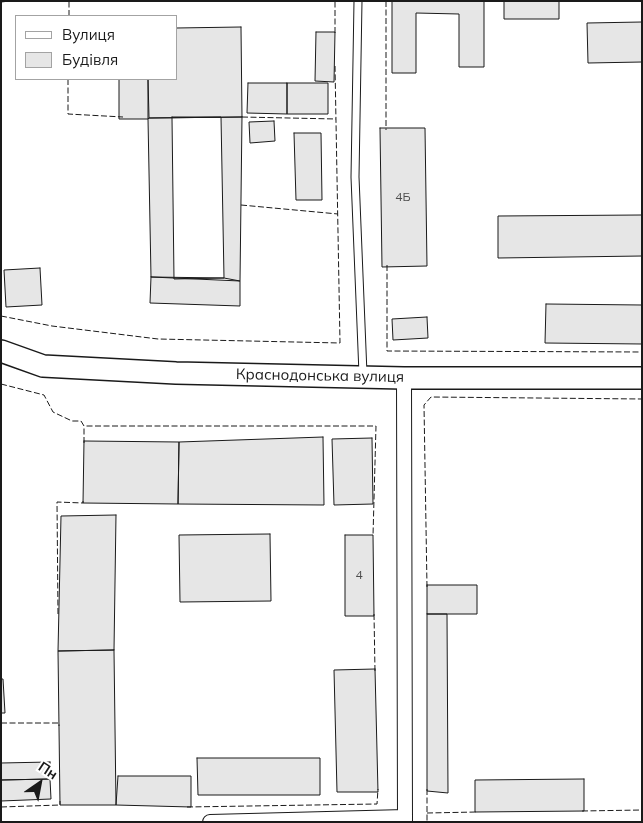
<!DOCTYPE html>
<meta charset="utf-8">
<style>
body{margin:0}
#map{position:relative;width:643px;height:823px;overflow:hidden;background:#fff;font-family:Mulish,sans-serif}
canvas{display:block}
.frame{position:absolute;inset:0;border:2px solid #1a1a1a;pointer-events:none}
.legend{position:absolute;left:15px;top:15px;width:162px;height:65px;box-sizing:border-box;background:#fff;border:1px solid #a3a3a3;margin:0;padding:6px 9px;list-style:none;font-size:15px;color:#1a1a1a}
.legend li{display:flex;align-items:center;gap:10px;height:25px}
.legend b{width:25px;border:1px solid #a3a3a3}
.north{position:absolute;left:15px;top:758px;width:50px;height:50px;-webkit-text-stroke:4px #fff;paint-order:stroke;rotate:33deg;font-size:14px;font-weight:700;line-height:20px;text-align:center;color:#1a1a1a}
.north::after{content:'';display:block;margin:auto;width:18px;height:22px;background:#1a1a1a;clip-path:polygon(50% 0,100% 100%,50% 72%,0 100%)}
</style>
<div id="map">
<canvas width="643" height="823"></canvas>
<div class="frame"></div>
<ul class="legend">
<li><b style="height:6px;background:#fff"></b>Вулиця</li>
<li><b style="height:14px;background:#e6e6e6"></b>Будівля</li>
</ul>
<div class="north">Пн</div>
</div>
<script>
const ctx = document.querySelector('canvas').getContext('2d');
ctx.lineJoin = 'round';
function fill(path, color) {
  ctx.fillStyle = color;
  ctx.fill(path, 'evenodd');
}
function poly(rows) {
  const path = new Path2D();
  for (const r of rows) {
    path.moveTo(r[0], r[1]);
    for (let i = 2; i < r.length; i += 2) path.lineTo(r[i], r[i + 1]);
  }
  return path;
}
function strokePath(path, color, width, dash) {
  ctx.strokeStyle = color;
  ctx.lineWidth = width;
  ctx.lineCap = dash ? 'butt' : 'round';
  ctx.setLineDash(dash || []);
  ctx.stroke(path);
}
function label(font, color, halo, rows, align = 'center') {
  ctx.font = font + ' Mulish,sans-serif';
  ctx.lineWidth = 4;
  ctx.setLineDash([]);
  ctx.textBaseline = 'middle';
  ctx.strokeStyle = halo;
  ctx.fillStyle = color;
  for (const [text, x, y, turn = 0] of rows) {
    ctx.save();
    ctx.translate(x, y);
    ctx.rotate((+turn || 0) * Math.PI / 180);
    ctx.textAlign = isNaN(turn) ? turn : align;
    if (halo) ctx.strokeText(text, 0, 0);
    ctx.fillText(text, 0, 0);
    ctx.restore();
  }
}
const building = poly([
 [392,1,484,1,484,67,459,67,459,14,416,13,416,73,392,73,392,1],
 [504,1,559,1,559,19,504,19,504,1],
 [642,22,642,62,588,63,587,23,642,22],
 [241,27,242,117,149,118,148,79,176,79,176,28,241,27],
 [316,32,335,32,334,82,315,81,316,32],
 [119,79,148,79,148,119,119,119,119,79],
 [248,83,287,83,287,114,247,113,248,83],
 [287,83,328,83,328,114,287,114,287,83],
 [172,117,221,117,224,278,174,279,172,117],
 [242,117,240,281,224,278,151,277,148,119,149,118,242,117],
 [274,121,275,141,250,143,249,122,274,121],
 [380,128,425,128,427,266,382,267,380,128],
 [294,133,321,133,322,200,296,200,294,133],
 [642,215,642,256,498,258,498,216,642,215],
 [40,268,42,305,6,307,4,270,40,268],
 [151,277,240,281,240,306,150,303,151,277],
 [546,304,642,305,642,344,545,343,546,304],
 [427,317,428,338,393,340,392,319,427,317],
 [323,437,324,505,178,504,179,442,323,437],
 [372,438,373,504,334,505,332,439,372,438],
 [84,441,179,442,178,504,83,503,84,441],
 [116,515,114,650,58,651,61,516,116,515],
 [270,534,271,601,180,602,179,535,270,534],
 [345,535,373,535,374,616,345,616,345,535],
 [427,585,477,585,477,614,427,614,427,585],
 [427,614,447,614,448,793,427,791,427,614],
 [114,650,116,805,60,805,58,651,114,650],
 [375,669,378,792,337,792,334,670,375,669],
 [1,679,3,679,5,713,1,713,1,679],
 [197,758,320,758,320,795,198,795,197,758],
 [50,762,50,779,1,780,1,763,50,762],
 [118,776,191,776,191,807,116,805,118,776],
 [50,779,51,799,1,801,1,780,50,779],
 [584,779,584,811,475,812,475,780,584,779]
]);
const service = poly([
 [358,1,355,177,363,374]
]);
const minor = poly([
 [404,378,405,822],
 [210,822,405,817]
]);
const primary = poly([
 [1,351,43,366,176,373,404,378,642,378]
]);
const fence = poly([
 [386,1,386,130],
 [1,2,10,1],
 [69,16,69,1],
 [335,33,335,1],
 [68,79,68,114,123,117],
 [242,117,336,119],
 [241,205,338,214],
 [387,265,387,351,642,352],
 [1,316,52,326,158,339,340,343,335,66],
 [1,384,44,395,53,412,72,421,81,421,84,426,376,426,373,536],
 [84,443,84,426],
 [427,587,424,405,431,397,642,399],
 [58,614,57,502,83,503,83,501],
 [374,614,375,671],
 [1,723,59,723,59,726],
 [427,789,427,822],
 [1,807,60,805,60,801],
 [187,807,377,804,378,789],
 [582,811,642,810],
 [427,813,477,812]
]);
const numberNames = [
 ["4Б",403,197],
 ["4",359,575]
];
const streetNames = [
 ["Краснодонська вулиця",320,376,1]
];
fill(building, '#e6e6e6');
strokePath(building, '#1a1a1a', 1);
strokePath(service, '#1a1a1a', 9);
strokePath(minor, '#1a1a1a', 16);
strokePath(primary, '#1a1a1a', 24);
strokePath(service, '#fff', 7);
strokePath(minor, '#fff', 14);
strokePath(primary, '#fff', 21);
strokePath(fence, '#1a1a1a', 1, [6, 2.5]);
label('12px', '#4d4d4d', null, numberNames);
label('15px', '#1a1a1a', '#fff', streetNames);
</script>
